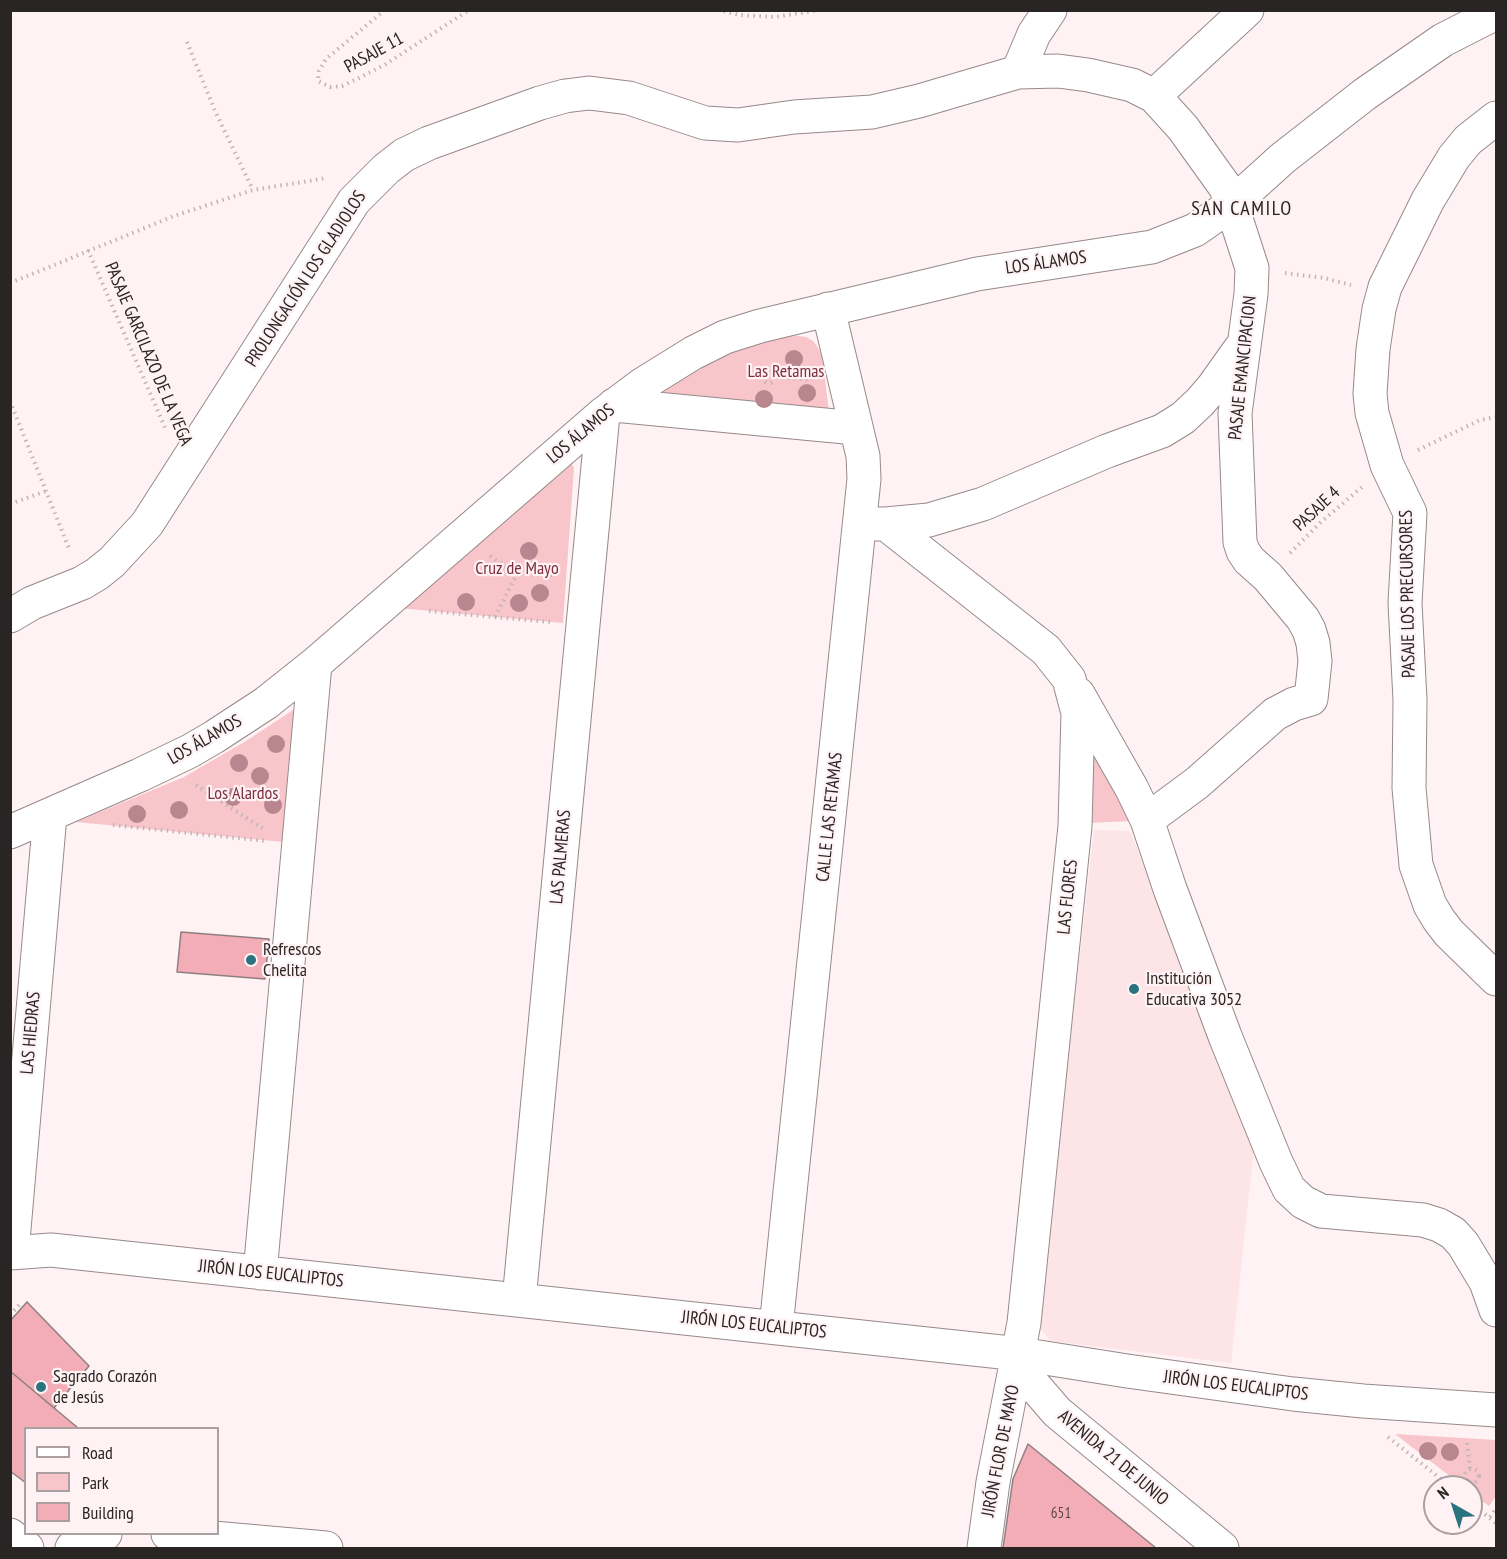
<!DOCTYPE html>
<meta charset="utf-8">
<style>
body{margin:0}
#map{position:relative;width:1507px;height:1559px;overflow:hidden;background:#fff2f4;font-family:"PT Sans Narrow",sans-serif}
canvas{display:block}
.frame{position:absolute;inset:0;border:12px solid #2a2525;pointer-events:none}
.legend{position:absolute;left:24px;top:1427px;width:195px;height:108px;box-sizing:border-box;background:#fff2f4;border:2px solid #aaa0a1;margin:0;padding:8px 10px;list-style:none;font-size:18px;color:#2a2525}
.legend li{display:flex;align-items:center;gap:12px;height:30px}
.legend b{width:30px;border:2px solid #aaa0a1}
.north{position:absolute;left:1423px;top:1475px;width:60px;height:60px;box-sizing:border-box;background:#fff2f4;border:2px solid #aaa0a1;border-radius:50%;rotate:321deg;font-size:16px;font-weight:700;line-height:24px;text-align:center;color:#2a2525}
.north::after{content:'';display:block;margin:auto;width:21px;height:27px;background:#2b737e;clip-path:polygon(50% 0,100% 100%,50% 72%,0 100%)}
</style>
<div id="map">
<canvas width="1507" height="1559"></canvas>
<div class="frame"></div>
<ul class="legend">
<li><b style="height:8px;background:#fff"></b>Road</li>
<li><b style="height:16px;background:#f8c5ca"></b>Park</li>
<li><b style="height:16px;background:#f3adb6"></b>Building</li>
</ul>
<div class="north">N</div>
</div>
<script>
const ctx = document.querySelector('canvas').getContext('2d');
ctx.lineJoin = 'round';
function fill(path, color) {
  ctx.fillStyle = color;
  ctx.fill(path, 'evenodd');
}
function poly(rows) {
  const path = new Path2D();
  for (const r of rows) {
    if (r.length === 3) {
      path.moveTo(r[0] + r[2], r[1]);
      path.arc(r[0], r[1], r[2], 0, 2 * Math.PI);
      continue;
    }
    path.moveTo(r[0], r[1]);
    for (let i = 2; i < r.length; i += 2) path.lineTo(r[i], r[i + 1]);
  }
  return path;
}
function strokePath(path, color, width, dash) {
  ctx.strokeStyle = color;
  ctx.lineWidth = width;
  ctx.lineCap = dash ? 'butt' : 'round';
  ctx.setLineDash(dash || []);
  ctx.stroke(path);
}
function label(font, color, halo, rows, align = 'center') {
  ctx.font = font + ' "PT Sans Narrow",sans-serif';
  ctx.lineWidth = 4.5;
  ctx.setLineDash([]);
  ctx.textBaseline = 'middle';
  ctx.strokeStyle = halo;
  ctx.fillStyle = color;
  for (const [text, x, y, turn = 0] of rows) {
    ctx.save();
    ctx.translate(x, y);
    ctx.rotate((+turn || 0) * Math.PI / 180);
    ctx.textAlign = isNaN(turn) ? turn : align;
    if (halo) ctx.strokeText(text, 0, 0);
    ctx.fillText(text, 0, 0);
    ctx.restore();
  }
}
const built = poly([
 [1094,830,1130,831,1254,1147,1231,1363,1050,1341,1038,1325]
]);
const green = poly([
 [791,335,806,337,813,341,818,348,822,356,829,412,654,396,700,367,746,345],
 [571,462,574,468,563,623,398,608],
 [296,708,283,842,76,822,184,777,246,741],
 [1089,741,1134,821,1088,823],
 [1395,1434,1496,1440,1496,1496,1489,1506,1471,1493,1471,1487,1464,1487]
]);
const building = poly([
 [181,932,269,939,265,979,177,972,181,932],
 [27,1302,89,1366,54,1408,10,1371,10,1321,27,1302],
 [10,1371,78,1428,26,1428,26,1483,10,1471,10,1371],
 [1028,1444,1156,1548,1003,1548,1013,1479,1028,1444]
]);
const path = poly([
 [385,10,326,59,319,71,318,81,330,87,342,86,357,79,386,64,469,10],
 [718,10,740,15,775,17,820,10],
 [187,42,215,111,253,190],
 [88,250,166,430],
 [1285,273,1324,278,1351,285],
 [10,283,174,216,253,190,327,178],
 [769,377,6],
 [776,377,811,380],
 [10,401,70,551],
 [1418,450,1480,420,1496,417],
 [10,504,46,491],
 [1290,553,1320,523,1362,487],
 [490,556,517,574,555,575],
 [429,611,550,622],
 [495,617,517,574],
 [196,785,265,830],
 [113,825,266,841],
 [10,1315,19,1305],
 [1388,1437,1451,1487],
 [1467,1443,1470,1469],
 [1472,1476,7],
 [1464,1487,1468,1482],
 [1471,1503,1496,1523],
 [1490,1517,1496,1508]
]);
const minor = poly([
 [1018,72,1034,34,1050,10],
 [1154,96,1247,10],
 [1496,118,1468,140,1454,157,1428,200,1385,287,1379,309,1373,349,1370,394,1372,413,1387,465,1410,513,1405,603,1410,700,1409,788,1416,865,1430,905,1439,920,1449,933,1496,979],
 [614,405,856,428],
 [874,524,886,524,929,520,983,504,1107,451,1162,431,1183,418,1200,402,1213,387,1240,349],
 [886,524,1046,650,1069,679,1078,713,1075,826,1024,1323,993,1482,984,1548],
 [10,616,32,603,82,583,97,574,112,562,147,524,354,201,386,169,404,155,429,143,540,103,565,96,589,93,629,98,705,123,738,125,794,117,872,112,919,101,1018,72,1058,71,1088,75,1132,85,1154,96,1183,128,1226,188,1252,268,1251,294,1235,413,1240,542,1243,551,1249,560,1268,577,1303,619,1309,630,1313,643,1315,661,1311,699,1294,704,1275,714,1197,783,1147,820],
 [1078,694,1132,789,1147,820,1170,889,1225,1036,1276,1162,1289,1189,1303,1202,1321,1211,1423,1220,1439,1225,1453,1233,1463,1244,1486,1282,1496,1310],
 [10,832,140,775,190,751,214,737,266,703,315,664,603,414,643,384,693,353,725,337,760,326,977,274,1152,247,1195,230,1231,205,1283,158,1365,94,1443,40,1496,13],
 [12,1252,50,815],
 [10,1253,51,1250,1020,1354,1127,1371,1293,1394,1363,1401,1496,1410],
 [260,1273,315,664],
 [519,1300,603,414],
 [776,1327,864,479,863,456,828,309],
 [1020,1354,1032,1383,1057,1412,1222,1548],
 [168,1534,326,1548],
 [10,1535,27,1548],
 [72,1548,87,1539,105,1534]
]);
const trees = [
 [794,359],
 [807,393],
 [764,399],
 [529,551],
 [540,593],
 [466,602],
 [519,603],
 [276,744],
 [239,763],
 [260,776],
 [233,797],
 [273,805],
 [179,810],
 [137,814],
 [1428,1451],
 [1450,1452]
];
const markers = [
 [251,960,6,"#2b737e"],
 [1134,989,6,"#2b737e"],
 [41,1387,6,"#2b737e"]
];
const numberNames = [
 ["651",1061,1514]
];
const streetNames = [
 ["PASAJE 11",374,53,-29],
 ["LOS ÁLAMOS",1046,263,-8],
 ["PROLONGACIÓN LOS GLADIOLOS",306,279,-57],
 ["PASAJE GARCILAZO DE LA VEGA",148,354,67],
 ["PASAJE EMANCIPACION",1243,368,-84],
 ["LOS ÁLAMOS",581,434,-40],
 ["PASAJE 4",1317,509,-43],
 ["PASAJE LOS PRECURSORES",1408,594,-91],
 ["LOS ÁLAMOS",205,740,-30],
 ["CALLE LAS RETAMAS",830,817,-84],
 ["LAS PALMERAS",561,857,-85],
 ["LAS FLORES",1068,897,-84],
 ["LAS HIEDRAS",31,1033,-85],
 ["JIRÓN LOS EUCALIPTOS",271,1274,6],
 ["JIRÓN LOS EUCALIPTOS",754,1325,6],
 ["JIRÓN LOS EUCALIPTOS",1236,1386,7],
 ["JIRÓN FLOR DE MAYO",1001,1451,-79],
 ["AVENIDA 21 DE JUNIO",1113,1458,40]
];
const parkNames = [
 ["Las Retamas",786,372],
 ["Cruz de Mayo",517,569],
 ["Los Alardos",243,794]
];
const poiNames = [
 ["Refrescos",263,950],
 ["Chelita",263,971],
 ["Institución",1146,979],
 ["Educativa 3052",1146,1000],
 ["Sagrado Corazón",53,1377],
 ["de Jesús",53,1398]
];
const neighbourhoodNames = [
 ["SAN CAMILO",1242,209]
];
fill(built, '#fde4e7');
fill(green, '#f8c5ca');
fill(building, '#f3adb6');
strokePath(building, '#8d7f80', 1.5);
strokePath(minor, '#97898a', 35);
strokePath(path, '#bfb4b6', 4, [1.5, 4.5]);
strokePath(minor, '#fff', 33);
ctx.fillStyle = '#b98690';
for (const [x, y] of trees) {
  ctx.beginPath();
  ctx.arc(x, y, 9, 0, 2 * Math.PI);
  ctx.fill();
}
for (const [x, y, r, color] of markers) {
  const dot = new Path2D();
  dot.arc(x, y, r, 0, 2 * Math.PI);
  ctx.fillStyle = color;
  ctx.fill(dot);
  strokePath(dot, '#fff2f4', 2);
}
label('15px', '#5c4749', null, numberNames);
label('18px', '#2a2525', '#fff2f4', streetNames);
label('18px', '#7f2e3e', '#fff2f4', parkNames);
label('18px', '#2a2525', '#fff2f4', poiNames, 'left');
ctx.letterSpacing = '1.5px';
label('20px', '#2a2525', '#fff2f4', neighbourhoodNames);
ctx.letterSpacing = '0px';
</script>
